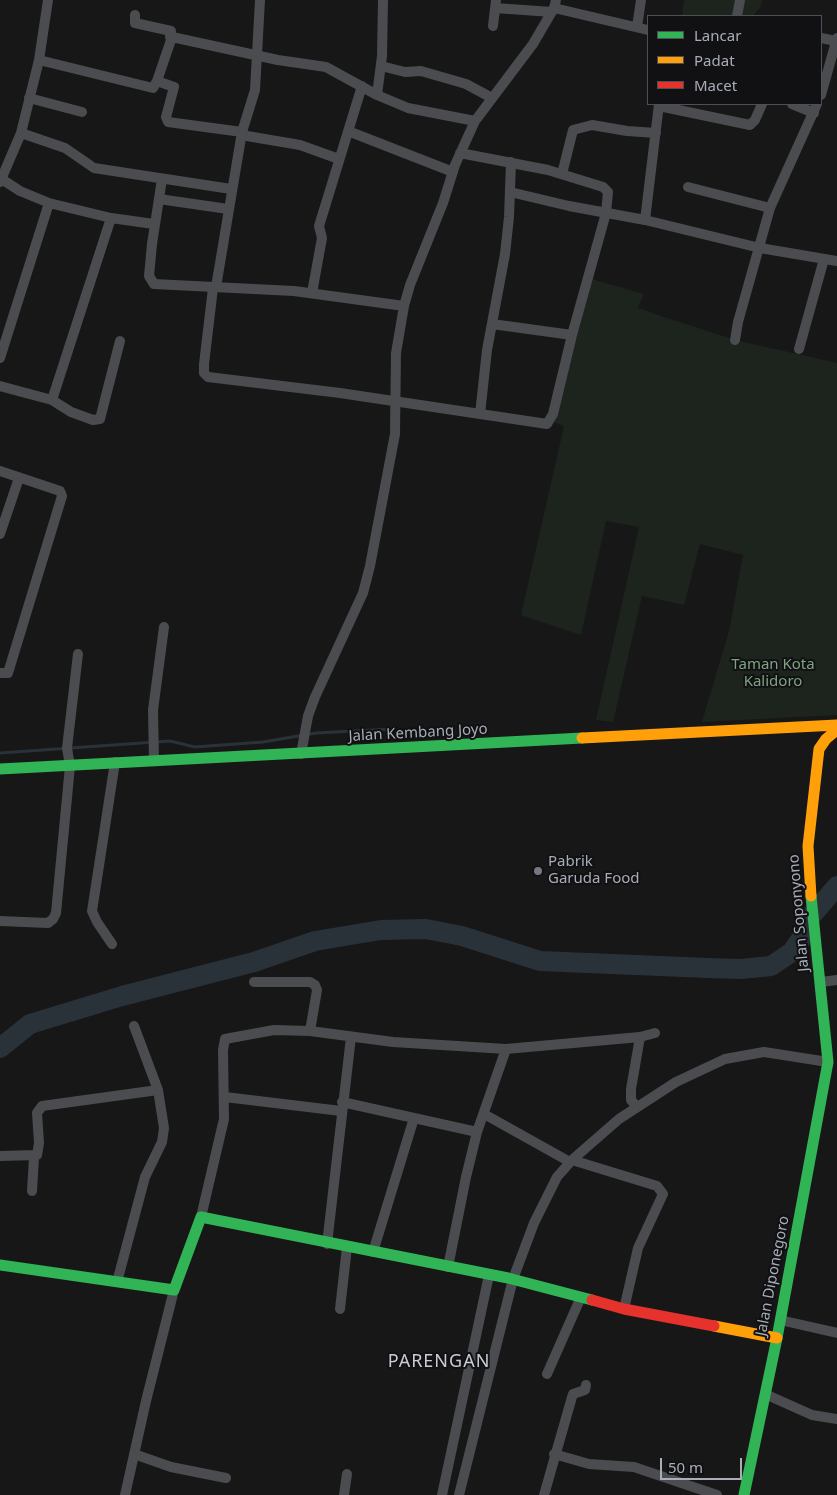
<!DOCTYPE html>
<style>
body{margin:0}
#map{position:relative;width:837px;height:1495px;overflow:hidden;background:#171717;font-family:"Noto Sans",sans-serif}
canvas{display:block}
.legend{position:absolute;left:647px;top:15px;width:175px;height:90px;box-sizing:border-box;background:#111113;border:1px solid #4d4f55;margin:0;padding:6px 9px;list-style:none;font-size:15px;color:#a8adb8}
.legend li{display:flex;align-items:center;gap:10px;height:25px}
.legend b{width:25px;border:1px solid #4d4f55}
.scale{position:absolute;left:660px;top:1458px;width:82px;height:22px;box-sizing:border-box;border:2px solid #a8adb8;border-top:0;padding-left:6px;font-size:15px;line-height:18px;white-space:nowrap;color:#a8adb8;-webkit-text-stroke:4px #111113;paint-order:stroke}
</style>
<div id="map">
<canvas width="837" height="1495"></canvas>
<ul class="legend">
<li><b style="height:6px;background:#30b455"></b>Lancar</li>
<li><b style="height:6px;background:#ff9f0a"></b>Padat</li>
<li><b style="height:6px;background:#e5322d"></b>Macet</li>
</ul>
<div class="scale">50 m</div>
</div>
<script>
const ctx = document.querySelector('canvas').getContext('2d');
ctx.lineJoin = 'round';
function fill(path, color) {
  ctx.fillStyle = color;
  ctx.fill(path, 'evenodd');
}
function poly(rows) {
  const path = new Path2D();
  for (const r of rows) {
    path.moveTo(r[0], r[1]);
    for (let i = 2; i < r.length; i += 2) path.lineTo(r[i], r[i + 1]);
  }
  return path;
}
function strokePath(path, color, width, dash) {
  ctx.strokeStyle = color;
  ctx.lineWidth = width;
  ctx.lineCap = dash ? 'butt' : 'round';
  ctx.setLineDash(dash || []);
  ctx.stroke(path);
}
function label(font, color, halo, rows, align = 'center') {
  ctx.font = font + ' "Noto Sans",sans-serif';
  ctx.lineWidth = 4;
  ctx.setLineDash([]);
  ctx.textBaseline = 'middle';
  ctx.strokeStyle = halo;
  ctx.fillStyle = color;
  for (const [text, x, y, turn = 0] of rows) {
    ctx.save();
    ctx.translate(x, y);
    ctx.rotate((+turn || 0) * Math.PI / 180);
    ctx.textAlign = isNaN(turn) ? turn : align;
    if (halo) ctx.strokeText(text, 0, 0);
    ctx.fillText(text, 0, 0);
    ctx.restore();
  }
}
const green = poly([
 [684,0,762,0,761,6,753,16,682,16],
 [588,278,644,294,638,308,652,313,735,340,837,363,837,715,702,722,729,631,743,555,700,544,684,605,642,596,613,722,596,720,639,527,606,521,581,635,521,615,564,426,551,421]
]);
const stream = poly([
 [0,753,170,741,195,747,263,742,316,733,392,729]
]);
const river = poly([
 [0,1048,30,1024,122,996,254,962,315,941,381,930,426,929,462,936,540,961,707,968,741,969,771,966,792,952,801,939,806,922,837,886]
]);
const street = poly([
 [495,8,552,12],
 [554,8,648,30],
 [135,15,135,23,171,31,170,37],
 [737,16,740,0],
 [493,26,496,0],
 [637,27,641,0],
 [821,38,836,41],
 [39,60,153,88,157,81,172,37,278,60,326,67,377,95,408,108,475,121],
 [381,66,405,72,421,71,466,84,492,98],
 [157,81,174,87,166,117,168,122,242,132],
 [377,95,382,56,383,0],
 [821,95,837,38],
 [29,98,82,112],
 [792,104,814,113],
 [659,106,750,125,755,120,762,104],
 [348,131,453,172],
 [21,133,65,148,94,168,231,189],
 [241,135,300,145,339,159],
 [562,174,573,130,592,125,627,131,656,133],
 [0,178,20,191,49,203,0,358],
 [162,179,152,244,149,276,154,284,294,291,404,306],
 [0,182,21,133,39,60,48,0],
 [688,187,770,208],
 [510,192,569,206,645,220,760,248,837,261],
 [159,199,228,209],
 [49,203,111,218,154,224],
 [645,220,659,104],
 [216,287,242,132,255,90,260,0],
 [213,288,204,364,204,373,208,377,340,393,547,424,553,414,572,335,606,213,608,192,603,187,548,170,460,153],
 [312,293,322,238,319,226,362,86],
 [492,324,572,335],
 [735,340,738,322,770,208,817,104],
 [799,349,824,259],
 [0,386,52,400,111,218],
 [52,400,71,412,93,420,100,419,120,341],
 [480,414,487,350,505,254,509,217,511,162],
 [0,471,60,491,62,496,8,673,0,673],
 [0,534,19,478],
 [301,754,308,716,315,697,363,593,370,566,395,434,396,353,404,306,410,285,443,203,455,165,475,121,533,44,554,8,556,0],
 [154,760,153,710,164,627],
 [0,921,48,923,53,919,56,913,70,766,67,748,78,654],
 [112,944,97,922,92,911,115,762],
 [254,982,310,982,315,985,317,990,310,1031],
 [821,982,837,980],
 [225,1097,341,1111],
 [342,1102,477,1132],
 [637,1107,631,1100,631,1089,640,1037],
 [484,1114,570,1162],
 [0,1156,37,1155,39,1143,37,1113,42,1106,158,1090],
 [572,1160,657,1186,663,1194,638,1248,624,1309],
 [32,1191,34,1157],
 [201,1217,224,1119,223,1050,225,1039,274,1030,310,1031,393,1042,506,1049,640,1037,655,1033],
 [327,1244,351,1037],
 [373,1252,414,1118],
 [448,1267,466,1177,477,1132,506,1049],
 [117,1282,145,1177,162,1142,164,1128,158,1090,134,1026],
 [340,1309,347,1247],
 [780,1320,837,1333],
 [547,1374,581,1297],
 [765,1394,812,1415,837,1419],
 [134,1454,171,1467,226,1478],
 [554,1454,589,1464,634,1467,717,1495],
 [125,1495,146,1401,174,1290],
 [344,1495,347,1474],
 [442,1495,489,1275],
 [459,1495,513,1279,534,1223,557,1177,572,1160,619,1119,676,1082,725,1059,764,1052,828,1062],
 [544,1495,572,1397,573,1394,585,1390,586,1385]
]);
const fast = poly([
 [0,769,582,738],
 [0,1265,174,1290,201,1217,508,1278,592,1300],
 [744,1495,777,1338,828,1062,811,896]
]);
const slow = poly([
 [582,738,837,725],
 [811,896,808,846,819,749,826,739,837,730],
 [714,1326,777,1338]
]);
const jam = poly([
 [592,1300,624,1309,714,1326]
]);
const markers = [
 [538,871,5,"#757880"]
];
const parkNames = [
 ["Taman Kota",773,665],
 ["Kalidoro",773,682]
];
const streetNames = [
 ["Jalan Kembang Joyo",418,733,-3],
 ["Jalan Soponyono",799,913,-95],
 ["Jalan Diponegoro",773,1276,-79]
];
const poiNames = [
 ["Pabrik",548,862],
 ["Garuda Food",548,879]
];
const quarterNames = [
 ["PARENGAN",439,1362]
];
fill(green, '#1d241e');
strokePath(stream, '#2a3239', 3);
strokePath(river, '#2a3239', 20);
strokePath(street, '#4b4c50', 10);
strokePath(fast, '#30b455', 11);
strokePath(slow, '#ff9f0a', 11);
strokePath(jam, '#e5322d', 11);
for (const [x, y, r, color] of markers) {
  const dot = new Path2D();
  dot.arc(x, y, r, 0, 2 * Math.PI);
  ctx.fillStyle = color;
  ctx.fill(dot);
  strokePath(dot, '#111113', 2);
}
label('15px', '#7fa381', '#111113', parkNames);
label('15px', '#a8adb8', '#111113', streetNames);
label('15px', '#a8adb8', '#111113', poiNames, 'left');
ctx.letterSpacing = '1px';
label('18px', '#c9ccd4', '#111113', quarterNames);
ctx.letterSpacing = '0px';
</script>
